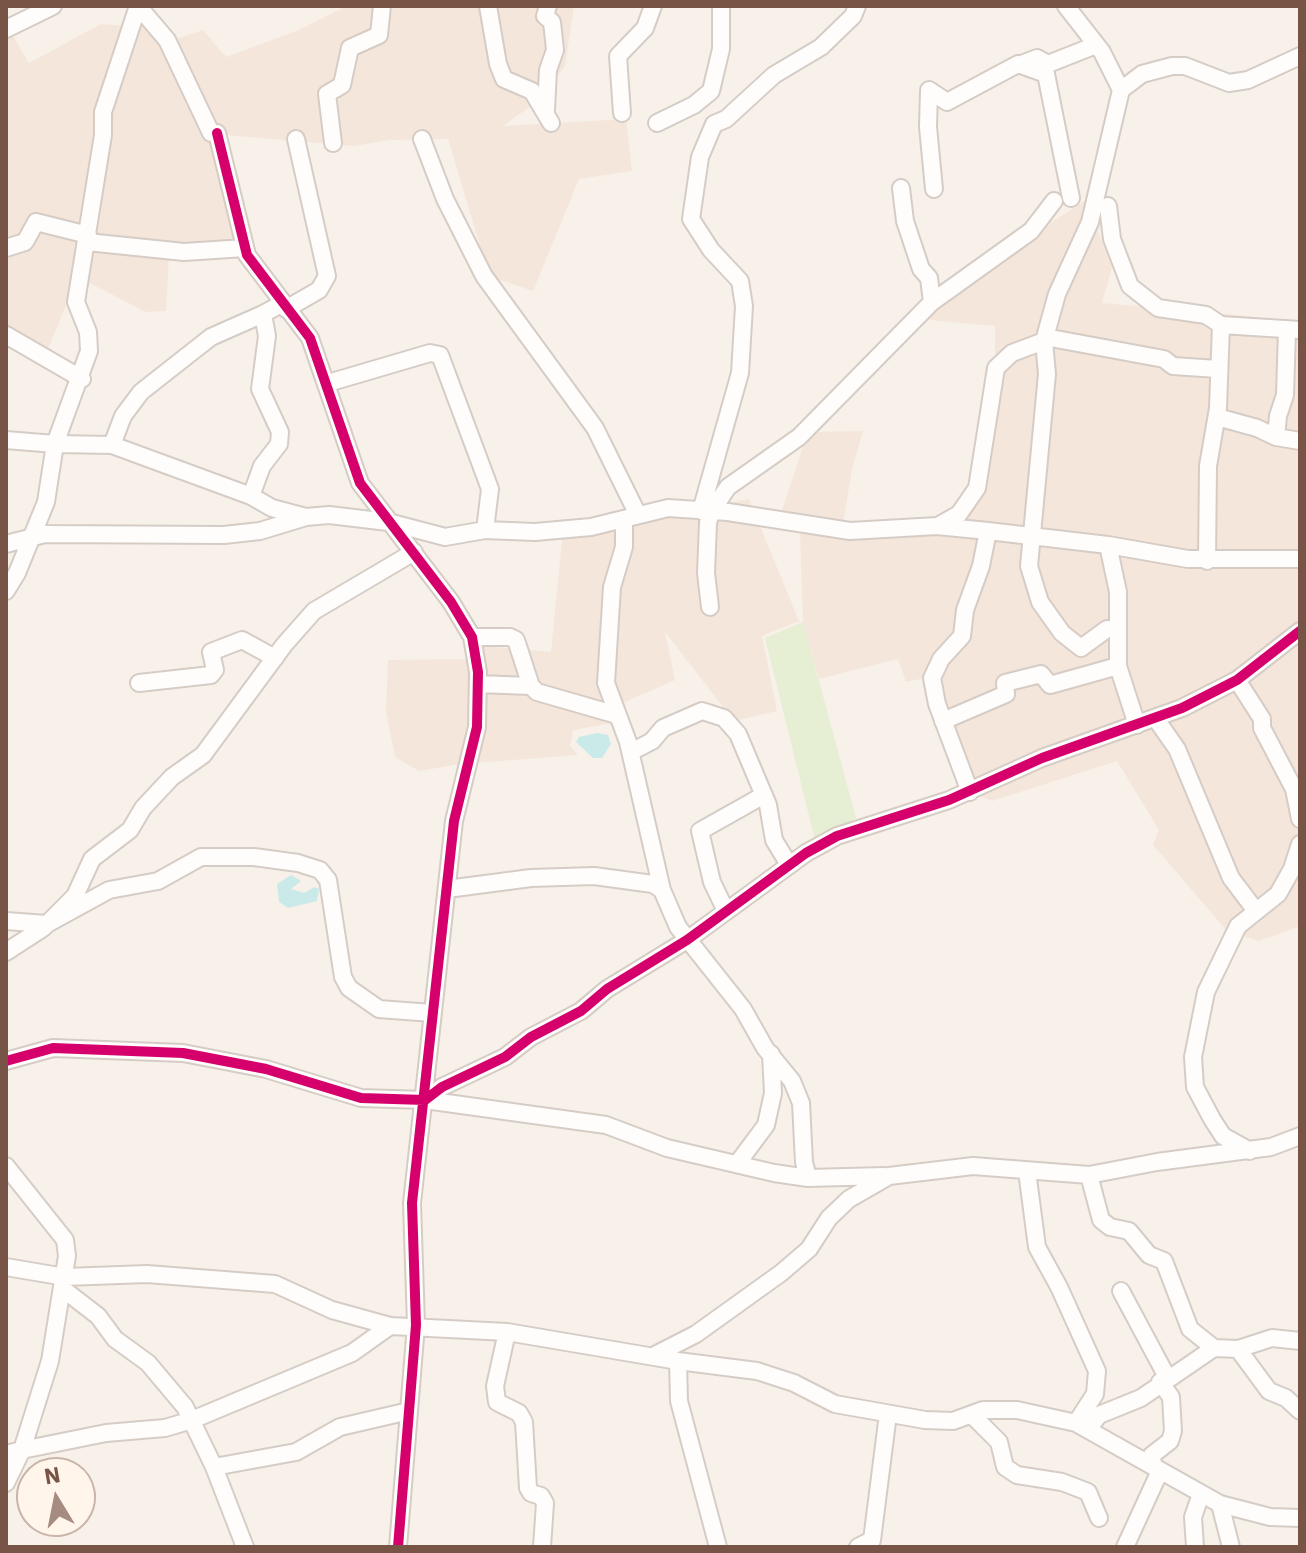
<!DOCTYPE html>
<style>
body{margin:0}
#map{position:relative;width:1306px;height:1553px;overflow:hidden;background:#f8f1ea;font-family:"IBM Plex Sans",sans-serif}
canvas{display:block}
.frame{position:absolute;inset:0;border:8px solid #785447;pointer-events:none}
.north{position:absolute;left:16px;top:1457px;width:80px;height:80px;box-sizing:border-box;background:#fff5eb;border:2px solid #c9b5a9;border-radius:50%;rotate:350deg;font-size:22px;font-weight:700;line-height:32px;text-align:center;color:#785447}
.north::after{content:'';display:block;margin:auto;width:28px;height:36px;background:#a58b80;clip-path:polygon(50% 0,100% 100%,50% 72%,0 100%)}
</style>
<div id="map">
<canvas width="1306" height="1553"></canvas>
<div class="frame"></div>
<div class="north">N</div>
</div>
<script>
const ctx = document.querySelector('canvas').getContext('2d');
ctx.lineJoin = 'round';
function fill(path, color) {
  ctx.fillStyle = color;
  ctx.fill(path, 'evenodd');
}
function poly(rows) {
  const path = new Path2D();
  for (const r of rows) {
    path.moveTo(r[0], r[1]);
    for (let i = 2; i < r.length; i += 2) path.lineTo(r[i], r[i + 1]);
  }
  return path;
}
function strokePath(path, color, width, dash) {
  ctx.strokeStyle = color;
  ctx.lineWidth = width;
  ctx.lineCap = dash ? 'butt' : 'round';
  ctx.setLineDash(dash || []);
  ctx.stroke(path);
}
const residential = poly([
 [347,6,574,6,565,66,539,100,503,126,626,119,632,171,579,179,533,291,489,276,448,139,389,140,354,146,213,134,243,248,169,256,166,311,146,312,78,277,47,351,6,333,6,31,9,29,29,63,101,24,153,28,164,43,203,30,226,57,299,30],
 [1086,200,1112,268,1102,303,1300,321,1300,926,1259,941,1227,931,1153,845,1159,830,1117,761,992,801,975,794,960,778,930,705,935,676,906,682,898,659,819,679,803,622,800,530,777,525,808,432,863,431,852,469,843,523,938,528,975,497,995,355,995,326,930,320,934,298],
 [749,499,799,621,762,636,777,711,734,721,665,632,675,680,609,709,612,723,573,730,570,746,578,755,460,764,419,771,395,757,386,711,388,660,473,659,470,645,551,652,563,531,618,525]
]);
const green = poly([
 [803,622,856,818,816,844,765,638]
]);
const water = poly([
 [597,733,608,735,611,744,602,758,593,758,576,742,579,737],
 [291,875,301,881,291,889,304,893,314,887,319,889,317,901,288,908,279,902,277,884]
]);
const street = poly([
 [138,6,103,112,103,135,76,302,88,332,89,351,55,444,112,445,251,496,272,508,306,517],
 [138,6,167,40,211,133],
 [488,6,498,64,504,79,532,91,551,123],
 [6,29,53,6],
 [1019,65,1037,58,1048,64,1096,45],
 [1121,90,1142,74,1172,66,1185,66,1229,83,1248,80,1300,56],
 [546,110,548,70,555,50,552,22,545,16,548,6],
 [622,113,618,56,645,28,653,6],
 [657,123,694,105,711,91,721,49,721,6],
 [217,133,247,255,310,338,360,483,451,602,472,637,478,672,477,727,454,821,412,1203,416,1325,398,1547],
 [422,139,445,199,484,276,595,428,638,515],
 [333,143,327,94,342,85,350,48,379,35,382,6],
 [901,188,905,221,921,269,929,278,932,302],
 [934,189,928,127,929,90,947,102,1018,64,1046,74,1071,198],
 [1108,206,1112,239,1130,286,1158,308,1206,315,1221,325,1218,408,1208,466,1207,561],
 [87,242,184,252,245,248],
 [6,248,25,242,36,222,88,235],
 [286,309,319,290,327,276,296,139],
 [1221,325,1300,330],
 [6,335,82,379],
 [1045,337,1164,359,1173,366,1218,369],
 [1044,341,1047,374,1029,566,1040,602,1062,633,1081,648,1107,629],
 [328,383,430,353,440,355,490,489,485,530],
 [1217,417,1257,428,1276,437,1300,441],
 [1276,437,1278,416,1285,395,1287,329],
 [6,440,55,444,46,502,17,573,6,591],
 [112,445,123,416,141,392,211,337,263,314],
 [251,496,262,466,279,444,280,432,260,389,267,336,263,314,283,303],
 [701,511,740,373,744,306,740,281,711,250,691,219,700,157,714,124,726,119,774,75,821,47,853,16,857,6],
 [624,521,624,547,612,587,606,683,628,742,662,890,678,927,743,1009,765,1048,792,1081,801,1103,804,1162,808,1178],
 [938,526,959,514,977,488,996,368,1012,353,1044,341,1057,294,1090,222,1121,90,1102,52,1066,6],
 [6,544,45,534,224,535,260,531,306,517,329,515,388,522,445,537,485,530,535,532,591,527,668,508,728,512,850,531,937,526,988,531,1108,545,1188,559,1300,559],
 [1108,545,1118,592,1118,666,1137,725],
 [710,607,706,573,708,523,711,512,728,487,799,437,932,302,1031,231,1054,201],
 [472,637,510,637,516,640,531,686,537,692,617,715],
 [1237,680,1262,719,1262,728,1294,789,1300,819],
 [139,683,211,675,215,670,211,652,242,640,275,658],
 [478,684,531,686],
 [1156,719,1177,749,1231,878,1256,911],
 [943,721,1006,694,1005,683,1041,674,1050,685,1118,666],
 [631,752,652,741,663,728,702,711,724,718,738,734,768,805,774,840,789,865],
 [970,792,937,704,932,678,941,659,962,636,965,610,981,566,988,531],
 [447,889,531,878,594,876,653,884,662,890],
 [725,909,712,882,700,831,764,795],
 [6,921,47,924,109,890,158,881,201,857,254,857,298,863,320,870,328,880,343,977,349,988,379,1009,432,1013],
 [6,952,43,928,75,896,92,859,130,830,143,808,172,777,203,755,284,645,314,611,414,552],
 [6,1061,53,1048,183,1053,266,1069,361,1098,425,1100,442,1087,505,1057,531,1037,581,1011,607,989,687,940,806,853,837,836,949,800,1042,758,1182,708,1237,680,1300,631],
 [425,1100,606,1125,667,1148,774,1173,808,1178,884,1176],
 [1250,1151,1223,1136,1212,1119,1195,1087,1193,1057,1206,992,1238,926,1278,894,1292,869,1300,844],
 [737,1164,766,1125,773,1093,771,1054],
 [6,1166,65,1240,67,1256,50,1361,22,1450,6,1454],
 [1027,1171,1037,1247,1059,1287,1097,1371,1095,1394,1076,1423],
 [6,1267,65,1277,147,1274,275,1284,332,1310,390,1326,507,1332,678,1361,757,1371,794,1383,835,1404,925,1420,953,1421,983,1410,1017,1410,1076,1423,1220,1504,1270,1517,1300,1518],
 [63,1289,98,1316,115,1339,148,1363,185,1407,214,1467,245,1547],
 [1121,1291,1167,1377],
 [507,1332,495,1386,497,1402,519,1413,524,1422,528,1488,531,1493,541,1496,545,1503,542,1547],
 [1214,1348,1238,1349,1269,1391,1286,1398,1300,1411],
 [1238,1349,1272,1338,1300,1341],
 [653,1356,696,1334,781,1273,809,1249,829,1218,849,1199,889,1176,973,1166,1089,1175,1157,1162,1271,1147,1300,1136],
 [678,1361,679,1401,718,1547],
 [972,1415,999,1442,1005,1467,1017,1475,1062,1482,1088,1492,1099,1518],
 [1088,1429,1099,1415,1141,1398,1214,1348,1190,1329,1164,1261,1149,1255,1129,1231,1110,1227,1101,1220,1089,1175],
 [1153,1465,1152,1455,1170,1441,1173,1431,1171,1397,1160,1382],
 [214,1467,296,1452,340,1427,409,1411],
 [6,1483,22,1450,106,1433,165,1428,192,1420,352,1353,390,1326],
 [1220,1504,1231,1547],
 [858,1547,872,1540,888,1414],
 [1125,1547,1159,1473],
 [1195,1547,1193,1517,1201,1494]
]);
const cycleway = poly([
 [217,133,247,255,310,338,360,483,451,602,472,637,478,672,477,727,454,821,412,1203,416,1325,398,1547],
 [6,1061,53,1048,183,1053,266,1069,361,1098,425,1100,442,1087,505,1057,531,1037,581,1011,607,989,687,940,806,853,837,836,949,800,1042,758,1182,708,1237,680,1300,631]
]);
fill(residential, '#f4e6da');
fill(green, '#e6eed3');
fill(water, '#cae9e9');
strokePath(street, '#d6ccc6', 20);
strokePath(street, '#fefdfc', 16);
strokePath(cycleway, '#d6006c', 10);
</script>
